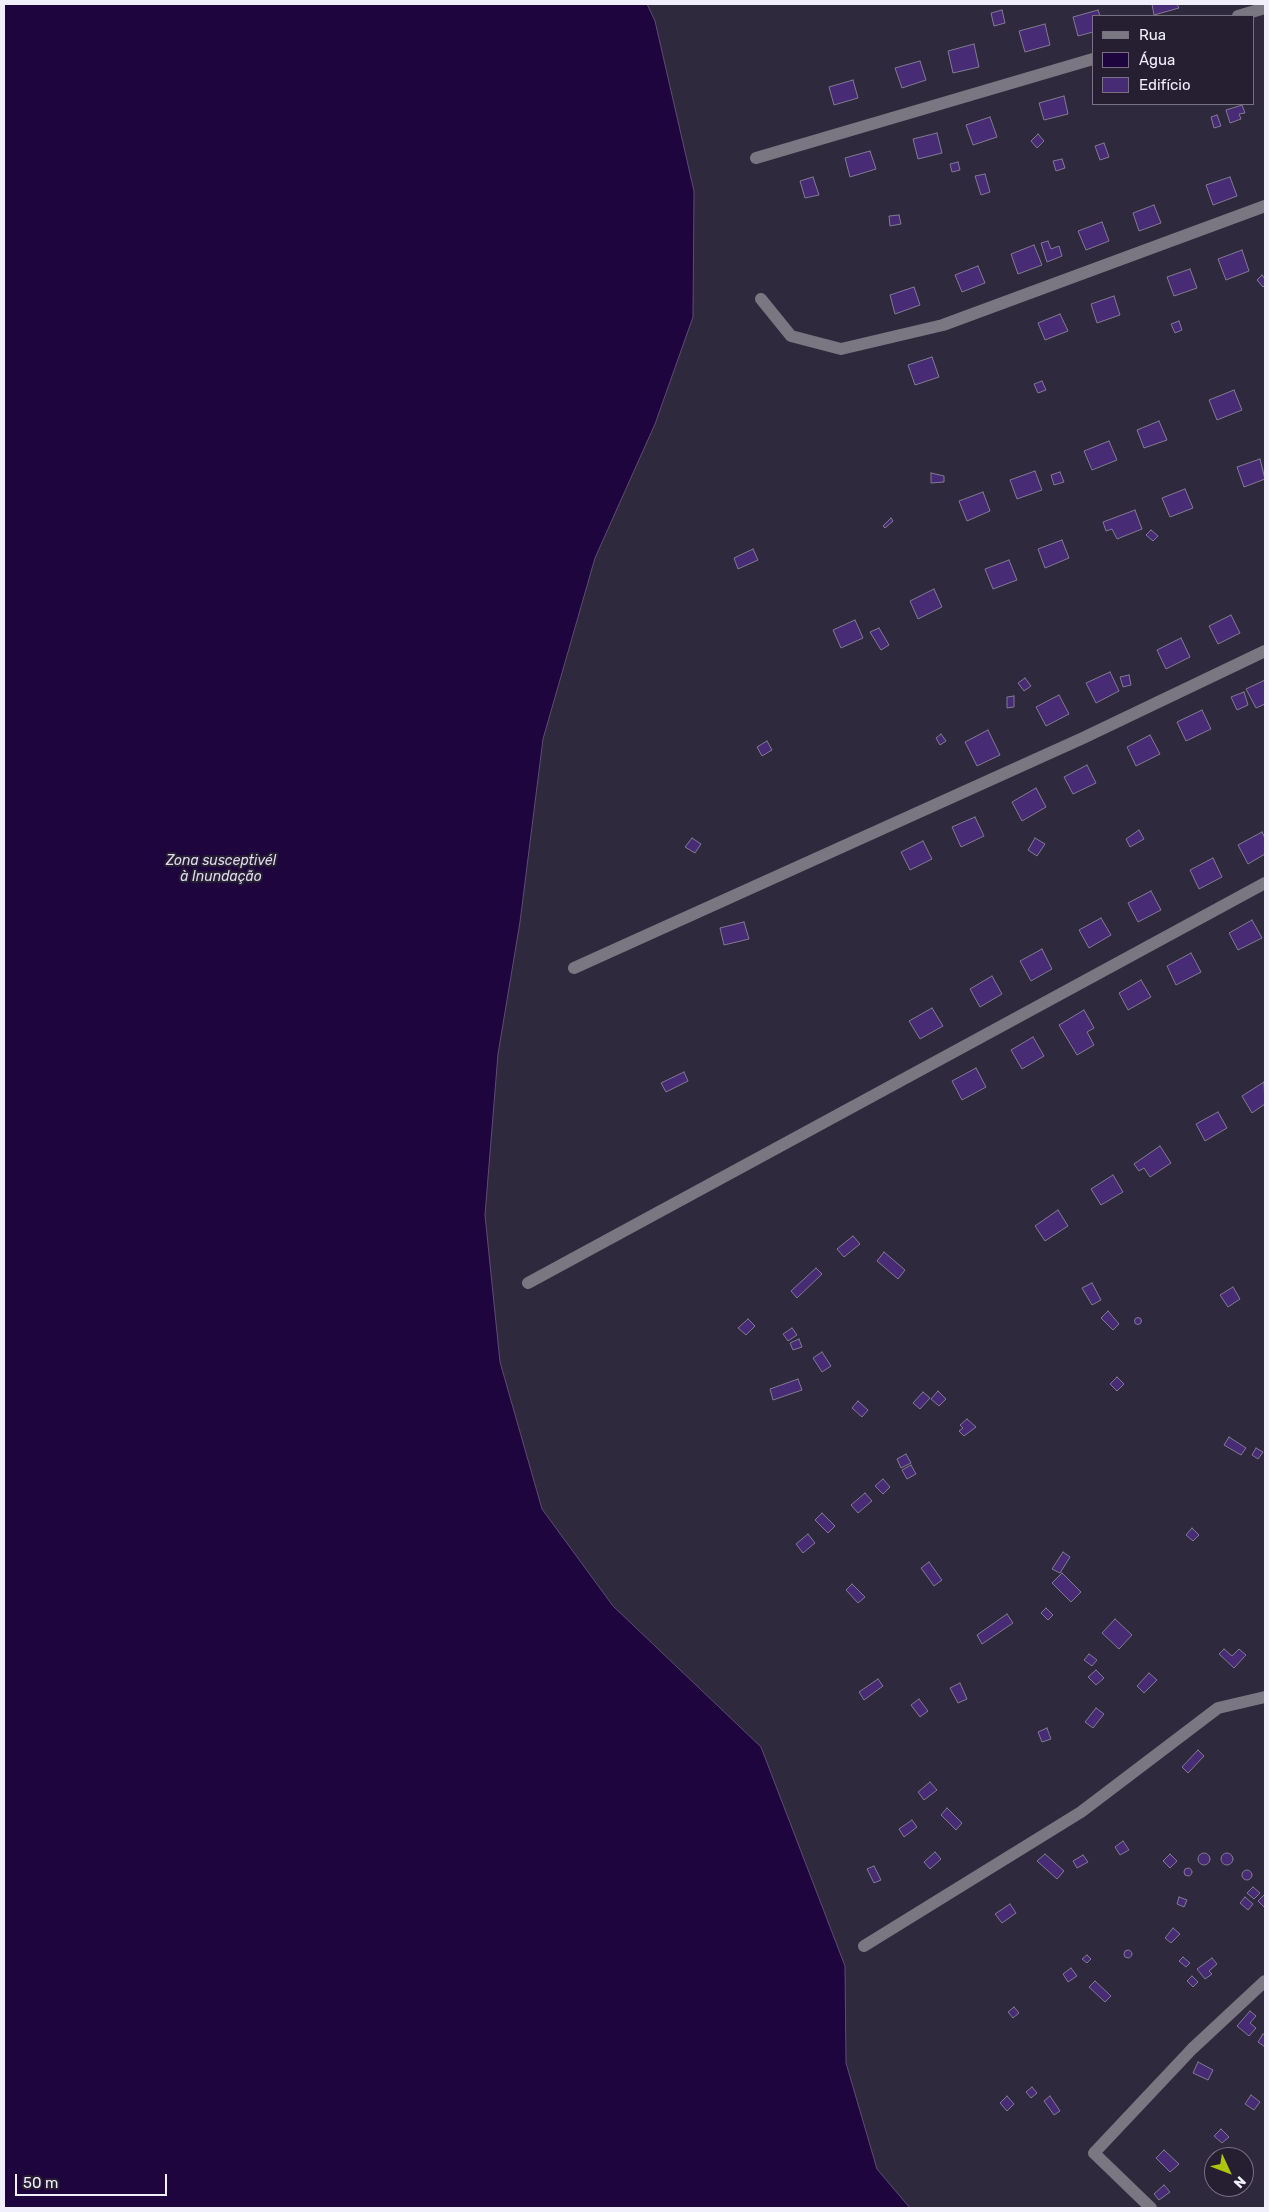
<!DOCTYPE html>
<meta charset="utf-8">
<style>
body{margin:0}
#map{position:relative;width:1269px;height:2212px;overflow:hidden;background:#2e293c;font-family:Rubik,sans-serif}
canvas{display:block}
.frame{position:absolute;inset:0;border:5px solid #f2effc;pointer-events:none}
.legend{position:absolute;left:1092px;top:15px;width:162px;height:90px;box-sizing:border-box;background:#251f31;border:1px solid #777282;margin:0;padding:6px 9px;list-style:none;font-size:15px;color:#f2effc}
.legend li{display:flex;align-items:center;gap:10px;height:25px}
.legend b{width:25px;border:1px solid #777282}
.north{position:absolute;left:1204px;top:2147px;width:50px;height:50px;box-sizing:border-box;background:#251f31;border:1px solid #777282;border-radius:50%;rotate:133deg;font-size:14px;font-weight:700;line-height:20px;text-align:center;color:#f2effc}
.north::after{content:'';display:block;margin:auto;width:18px;height:22px;background:#adc60d;clip-path:polygon(50% 0,100% 100%,50% 72%,0 100%)}
.scale{position:absolute;left:15px;top:2174px;width:152px;height:22px;box-sizing:border-box;border:2px solid #f2effc;border-top:0;padding-left:6px;font-size:15px;line-height:18px;white-space:nowrap;color:#f2effc;-webkit-text-stroke:4px #251f31;paint-order:stroke}
</style>
<div id="map">
<canvas width="1269" height="2212"></canvas>
<div class="frame"></div>
<ul class="legend">
<li><b style="height:6px;background:#7a7782"></b>Rua</li>
<li><b style="height:14px;background:#1f053d"></b>Água</li>
<li><b style="height:14px;background:#482b75"></b>Edifício</li>
</ul>
<div class="north">N</div>
<div class="scale">50 m</div>
</div>
<script>
const ctx = document.querySelector('canvas').getContext('2d');
ctx.lineJoin = 'round';
function fill(path, color) {
  ctx.fillStyle = color;
  ctx.fill(path, 'evenodd');
}
function poly(rows) {
  const path = new Path2D();
  for (const r of rows) {
    if (r.length === 3) {
      path.moveTo(r[0] + r[2], r[1]);
      path.arc(r[0], r[1], r[2], 0, 2 * Math.PI);
      continue;
    }
    path.moveTo(r[0], r[1]);
    for (let i = 2; i < r.length; i += 2) path.lineTo(r[i], r[i + 1]);
  }
  return path;
}
function strokePath(path, color, width, dash) {
  ctx.strokeStyle = color;
  ctx.lineWidth = width;
  ctx.lineCap = dash ? 'butt' : 'round';
  ctx.setLineDash(dash || []);
  ctx.stroke(path);
}
function label(font, color, halo, rows, align = 'center') {
  ctx.font = font + ' Rubik,sans-serif';
  ctx.lineWidth = 4;
  ctx.setLineDash([]);
  ctx.textBaseline = 'middle';
  ctx.strokeStyle = halo;
  ctx.fillStyle = color;
  for (const [text, x, y, turn = 0] of rows) {
    ctx.save();
    ctx.translate(x, y);
    ctx.rotate((+turn || 0) * Math.PI / 180);
    ctx.textAlign = isNaN(turn) ? turn : align;
    if (halo) ctx.strokeText(text, 0, 0);
    ctx.fillText(text, 0, 0);
    ctx.restore();
  }
}
const water = poly([
 [4,4,647,4,655,21,694,191,693,317,655,424,595,558,543,739,520,922,498,1054,485,1215,500,1362,542,1509,613,1606,761,1747,845,1966,846,2063,877,2169,910,2208,4,2208,4,4]
]);
const building = poly([
 [1152,4,1177,4,1179,8,1154,15,1152,4],
 [1002,10,1005,23,994,26,991,13,1002,10],
 [1098,10,1100,16,1093,16,1093,32,1078,36,1073,17,1098,10],
 [1045,24,1050,45,1025,52,1019,31,1045,24],
 [974,44,979,67,953,73,948,51,974,44],
 [920,61,926,80,902,88,895,68,920,61],
 [853,80,858,98,834,105,829,87,853,80],
 [1064,96,1068,114,1044,120,1039,103,1064,96],
 [1242,105,1245,113,1239,114,1241,119,1230,123,1226,110,1242,105],
 [1217,115,1221,126,1214,128,1211,117,1217,115],
 [990,117,997,137,973,145,966,125,990,117],
 [937,133,942,153,918,159,913,139,937,133],
 [1038,134,1044,141,1037,148,1031,141,1038,134],
 [1104,143,1109,157,1100,160,1095,146,1104,143],
 [870,151,876,169,850,177,845,158,870,151],
 [1062,159,1065,168,1056,171,1053,161,1062,159],
 [958,162,960,170,952,172,950,164,958,162],
 [985,174,990,192,981,195,975,176,985,174],
 [813,177,819,195,805,198,800,181,813,177],
 [1230,177,1237,196,1213,205,1206,185,1230,177],
 [1154,205,1161,223,1139,231,1133,213,1154,205],
 [899,215,901,224,890,226,889,216,899,215],
 [1102,222,1109,241,1086,250,1078,231,1102,222],
 [1048,241,1051,249,1059,246,1062,256,1047,262,1041,243,1048,241],
 [1034,245,1042,265,1018,274,1011,254,1034,245],
 [1242,250,1249,271,1226,280,1218,259,1242,250],
 [978,266,985,283,962,292,955,275,978,266],
 [1190,269,1197,288,1174,296,1167,277,1190,269],
 [1262,275,1265,279,1265,285,1263,287,1257,280,1262,275],
 [914,287,920,305,895,314,890,295,914,287],
 [1114,296,1120,315,1097,323,1091,304,1114,296],
 [1060,314,1068,331,1045,340,1038,323,1060,314],
 [1179,321,1182,330,1175,333,1171,324,1179,321],
 [932,357,939,377,915,385,908,365,932,357],
 [1042,381,1046,390,1038,393,1034,384,1042,381],
 [1234,390,1242,410,1217,420,1209,400,1234,390],
 [1159,421,1167,440,1144,448,1137,430,1159,421],
 [1109,441,1117,460,1092,470,1084,451,1109,441],
 [1260,459,1265,479,1244,487,1237,467,1260,459],
 [1035,471,1042,490,1017,499,1010,480,1035,471],
 [1060,472,1064,482,1054,485,1051,475,1060,472],
 [931,473,944,476,944,482,931,483,931,473],
 [1185,489,1193,508,1170,517,1162,498,1185,489],
 [983,492,990,511,967,521,959,501,983,492],
 [1135,510,1142,529,1117,539,1112,529,1106,531,1103,522,1135,510],
 [891,518,893,521,885,528,883,526,891,518],
 [1151,530,1158,536,1153,541,1146,535,1151,530],
 [1062,540,1069,558,1045,568,1038,549,1062,540],
 [753,549,758,560,738,569,734,558,753,549],
 [1009,560,1017,580,993,589,985,569,1009,560],
 [934,589,942,607,918,619,910,601,934,589],
 [1231,615,1240,633,1218,644,1209,626,1231,615],
 [855,620,863,638,841,648,833,630,855,620],
 [879,628,889,645,881,650,870,632,879,628],
 [1181,638,1190,657,1166,669,1157,650,1181,638],
 [1110,672,1119,691,1096,703,1086,683,1110,672],
 [1129,675,1131,685,1123,687,1120,677,1129,675],
 [1025,678,1031,686,1024,691,1018,683,1025,678],
 [1265,680,1265,704,1256,708,1246,689,1265,680],
 [1244,692,1248,705,1237,710,1231,697,1244,692],
 [1059,695,1069,714,1046,726,1036,707,1059,695],
 [1014,696,1014,707,1007,708,1007,697,1014,696],
 [1202,710,1211,729,1186,741,1177,722,1202,710],
 [988,730,1000,755,977,766,965,742,988,730],
 [941,734,946,741,940,745,936,738,941,734],
 [1150,735,1160,754,1136,766,1127,747,1150,735],
 [767,741,772,750,762,756,757,747,767,741],
 [1087,765,1096,783,1073,794,1064,777,1087,765],
 [1036,788,1046,807,1022,821,1012,802,1036,788],
 [975,817,984,836,961,847,952,827,975,817],
 [1139,830,1144,839,1130,847,1126,839,1139,830],
 [1262,832,1265,838,1265,854,1248,864,1238,845,1262,832],
 [692,838,701,844,695,853,685,847,692,838],
 [1035,838,1045,844,1037,856,1028,850,1035,838],
 [923,841,932,859,910,870,901,852,923,841],
 [1213,858,1222,877,1199,889,1190,870,1213,858],
 [1151,891,1161,910,1138,922,1128,903,1151,891],
 [1101,918,1111,935,1089,948,1079,930,1101,918],
 [1252,920,1262,938,1238,950,1229,933,1252,920],
 [744,922,749,939,724,945,720,928,744,922],
 [1042,949,1052,969,1031,981,1020,961,1042,949],
 [1191,953,1201,972,1176,985,1167,966,1191,953],
 [992,976,1002,994,980,1007,970,989,992,976],
 [1141,980,1151,997,1128,1010,1119,993,1141,980],
 [932,1008,943,1026,920,1039,909,1021,932,1008],
 [1084,1010,1094,1028,1087,1032,1094,1045,1077,1055,1059,1025,1084,1010],
 [1033,1037,1044,1056,1022,1069,1011,1050,1033,1037],
 [976,1068,986,1087,962,1100,952,1081,976,1068],
 [684,1072,688,1081,666,1092,661,1083,684,1072],
 [1264,1082,1265,1104,1252,1113,1242,1096,1264,1082],
 [1218,1112,1227,1128,1205,1141,1196,1124,1218,1112],
 [1160,1146,1171,1163,1150,1177,1144,1168,1139,1171,1134,1164,1160,1146],
 [1113,1175,1123,1192,1101,1205,1091,1189,1113,1175],
 [1058,1210,1068,1226,1045,1241,1035,1226,1058,1210],
 [853,1236,860,1244,844,1257,837,1249,853,1236],
 [884,1252,905,1270,898,1279,877,1261,884,1252],
 [816,1268,822,1274,797,1298,791,1291,816,1268],
 [1092,1283,1101,1300,1092,1305,1082,1288,1092,1283],
 [1233,1287,1240,1299,1228,1307,1220,1295,1233,1287],
 [1108,1311,1119,1324,1113,1330,1101,1318,1108,1311],
 [1138,1321,3.5],
 [748,1319,755,1326,746,1335,738,1328,748,1319],
 [792,1328,797,1335,788,1341,783,1334,792,1328],
 [799,1339,802,1347,793,1350,790,1343,799,1339],
 [822,1352,831,1366,822,1372,813,1358,822,1352],
 [1117,1377,1124,1384,1117,1391,1110,1384,1117,1377],
 [798,1379,802,1390,773,1400,770,1389,798,1379],
 [938,1391,946,1399,939,1406,931,1399,938,1391],
 [923,1392,930,1398,920,1409,913,1403,923,1392],
 [858,1401,868,1410,862,1417,852,1408,858,1401],
 [967,1419,976,1427,964,1436,959,1431,963,1428,960,1425,967,1419],
 [1229,1437,1246,1448,1241,1455,1224,1445,1229,1437],
 [1256,1448,1263,1452,1258,1459,1252,1455,1256,1448],
 [906,1454,911,1463,901,1468,897,1459,906,1454],
 [911,1465,916,1474,907,1479,902,1470,911,1465],
 [883,1479,890,1487,883,1494,875,1486,883,1479],
 [865,1493,872,1501,858,1513,851,1505,865,1493],
 [822,1513,835,1526,828,1533,815,1520,822,1513],
 [1192,1528,1199,1535,1193,1541,1186,1535,1192,1528],
 [808,1534,815,1543,803,1553,796,1544,808,1534],
 [1063,1552,1070,1557,1060,1573,1052,1569,1063,1552],
 [929,1562,942,1580,934,1586,921,1568,929,1562],
 [1062,1573,1081,1592,1071,1602,1052,1583,1062,1573],
 [852,1584,865,1597,858,1603,846,1590,852,1584],
 [1046,1608,1053,1615,1048,1620,1041,1613,1046,1608],
 [1007,1614,1013,1623,982,1644,977,1635,1007,1614],
 [1115,1619,1132,1635,1119,1649,1102,1633,1115,1619],
 [1224,1649,1232,1656,1239,1649,1246,1655,1234,1668,1219,1654,1224,1649],
 [1089,1654,1097,1660,1092,1666,1084,1660,1089,1654],
 [1096,1670,1104,1678,1096,1685,1088,1677,1096,1670],
 [1149,1673,1157,1680,1144,1693,1137,1686,1149,1673],
 [878,1679,883,1686,864,1700,859,1692,878,1679],
 [960,1683,967,1699,958,1703,950,1688,960,1683],
 [919,1699,928,1711,920,1717,911,1705,919,1699],
 [1096,1708,1104,1714,1093,1728,1085,1722,1096,1708],
 [1047,1728,1051,1739,1042,1742,1038,1732,1047,1728],
 [1198,1750,1204,1756,1188,1773,1182,1767,1198,1750],
 [930,1782,937,1790,924,1800,918,1792,930,1782],
 [947,1808,962,1823,956,1830,941,1815,947,1808],
 [912,1820,917,1827,904,1837,899,1829,912,1820],
 [1123,1841,1129,1850,1120,1855,1115,1847,1123,1841],
 [935,1852,941,1859,930,1869,924,1862,935,1852],
 [1204,1859,6],
 [1227,1859,6],
 [1045,1854,1064,1871,1057,1879,1037,1861,1045,1854],
 [1170,1854,1177,1861,1170,1868,1163,1861,1170,1854],
 [1083,1855,1088,1862,1077,1868,1073,1861,1083,1855],
 [874,1866,881,1880,874,1883,867,1869,874,1866],
 [1188,1872,4],
 [1247,1875,5],
 [1253,1887,1260,1893,1254,1899,1247,1893,1253,1887],
 [1265,1894,1265,1908,1258,1901,1265,1894],
 [1179,1897,1187,1900,1184,1907,1177,1904,1179,1897],
 [1245,1897,1253,1904,1248,1910,1240,1903,1245,1897],
 [1010,1904,1016,1913,1002,1923,995,1914,1010,1904],
 [1173,1928,1180,1934,1171,1943,1165,1938,1173,1928],
 [1128,1954,4],
 [1087,1955,1091,1959,1087,1963,1082,1959,1087,1955],
 [1183,1957,1190,1963,1186,1967,1179,1961,1183,1957],
 [1212,1958,1217,1964,1209,1971,1212,1974,1205,1979,1197,1969,1212,1958],
 [1071,1968,1077,1976,1068,1982,1063,1974,1071,1968],
 [1192,1976,1198,1982,1193,1987,1187,1981,1192,1976],
 [1095,1981,1111,1996,1105,2002,1089,1987,1095,1981],
 [1014,2007,1019,2013,1013,2018,1008,2012,1014,2007],
 [1250,2011,1256,2016,1250,2023,1256,2028,1249,2036,1237,2026,1250,2011],
 [1263,2034,1265,2035,1265,2047,1258,2042,1263,2034],
 [1198,2062,1213,2070,1208,2080,1193,2073,1198,2062],
 [1032,2087,1037,2093,1031,2098,1026,2092,1032,2087],
 [1251,2095,1260,2102,1254,2110,1245,2104,1251,2095],
 [1007,2096,1014,2104,1007,2111,1000,2103,1007,2096],
 [1050,2096,1060,2111,1054,2115,1044,2101,1050,2096],
 [1221,2129,1229,2137,1222,2143,1214,2136,1221,2129],
 [1164,2150,1179,2164,1170,2172,1156,2158,1164,2150],
 [1164,2185,1170,2192,1159,2200,1154,2194,1164,2185]
]);
const minor = poly([
 [1238,16,1265,8],
 [756,158,1093,59],
 [761,299,791,336,841,349,943,325,1265,206],
 [574,968,1083,738,1265,651],
 [528,1283,1265,883],
 [864,1946,1081,1812,1218,1708,1265,1697],
 [1151,2208,1094,2153,1192,2049,1265,1981]
]);
const waterNames = [
 ["Zona susceptivél",221,861],
 ["à Inundação",221,877]
];
fill(water, '#1f053d');
strokePath(water, '#5e4b76', 1);
fill(building, '#482b75');
strokePath(building, '#817b92', 1);
strokePath(minor, '#7a7782', 12);
label('italic 14px', '#dfd9ef', '#251f31', waterNames);
</script>
